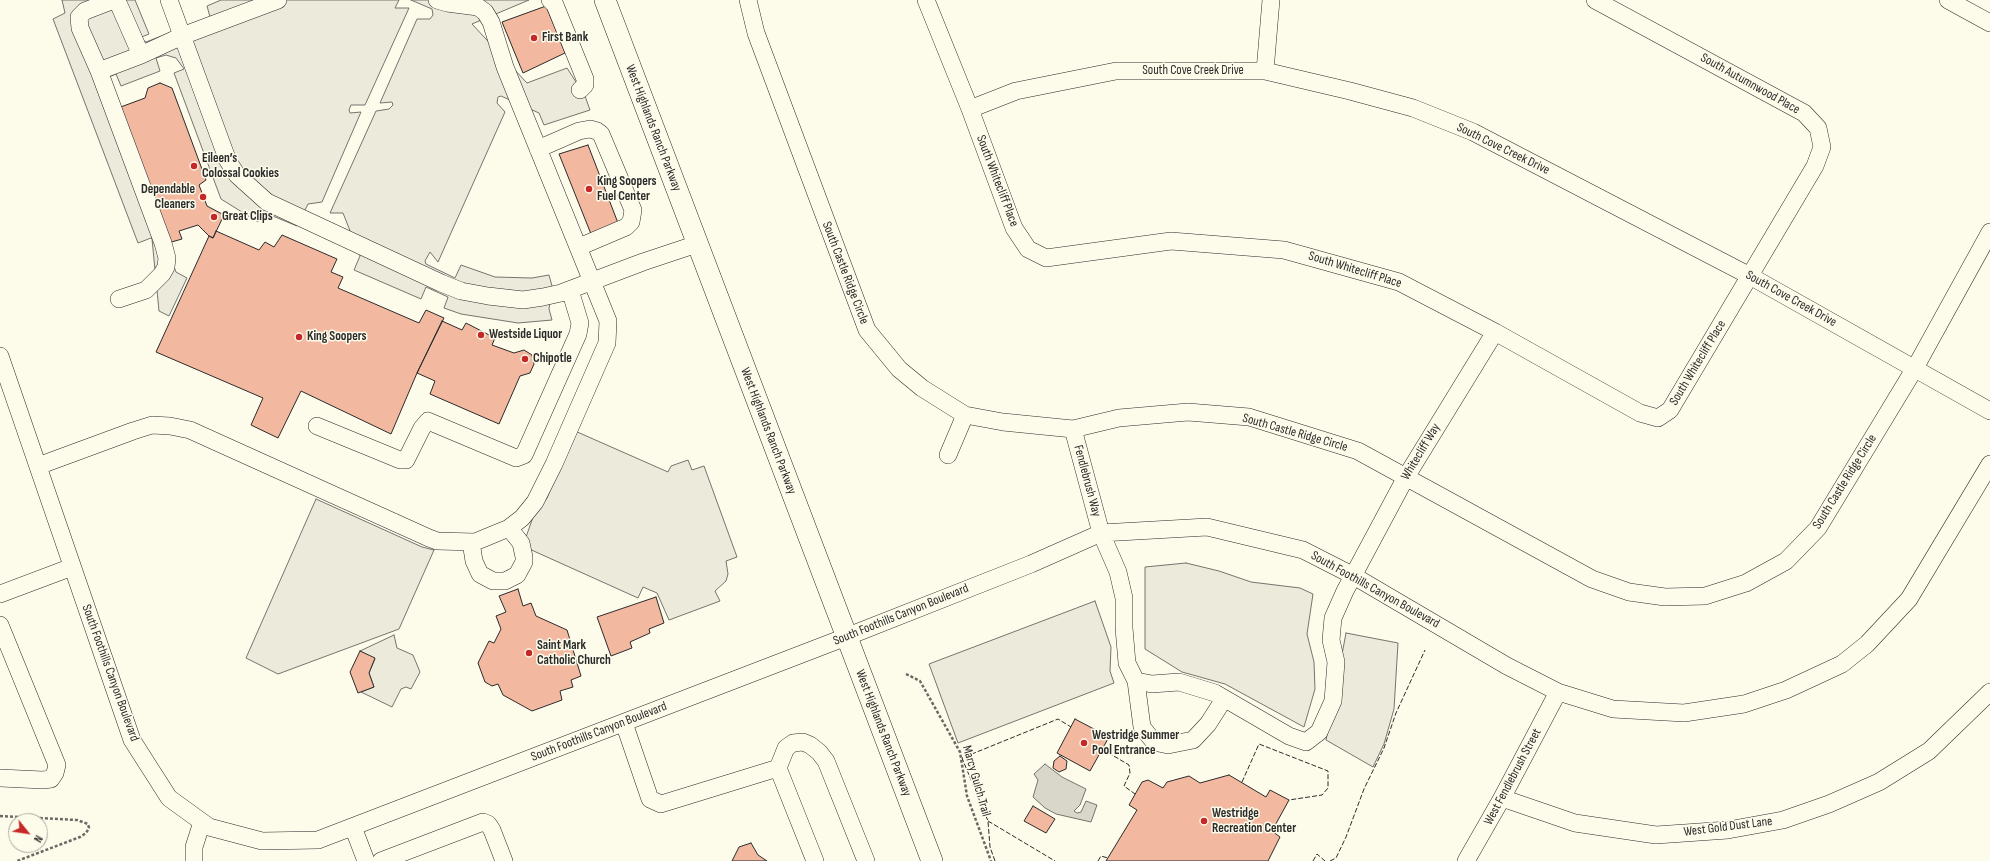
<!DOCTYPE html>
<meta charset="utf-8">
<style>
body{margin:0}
#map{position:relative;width:1990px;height:861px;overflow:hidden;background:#fdfbea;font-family:"Sofia Sans Condensed",sans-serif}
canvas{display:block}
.north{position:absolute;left:8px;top:813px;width:40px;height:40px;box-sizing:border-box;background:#fdfbea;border:1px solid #a9a89e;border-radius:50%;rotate:120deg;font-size:11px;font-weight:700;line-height:16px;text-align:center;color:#2b2b2b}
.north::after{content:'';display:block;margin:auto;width:14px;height:18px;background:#c62828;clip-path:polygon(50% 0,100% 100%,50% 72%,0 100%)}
</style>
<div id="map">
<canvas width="1990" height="861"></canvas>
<div class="north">N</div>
</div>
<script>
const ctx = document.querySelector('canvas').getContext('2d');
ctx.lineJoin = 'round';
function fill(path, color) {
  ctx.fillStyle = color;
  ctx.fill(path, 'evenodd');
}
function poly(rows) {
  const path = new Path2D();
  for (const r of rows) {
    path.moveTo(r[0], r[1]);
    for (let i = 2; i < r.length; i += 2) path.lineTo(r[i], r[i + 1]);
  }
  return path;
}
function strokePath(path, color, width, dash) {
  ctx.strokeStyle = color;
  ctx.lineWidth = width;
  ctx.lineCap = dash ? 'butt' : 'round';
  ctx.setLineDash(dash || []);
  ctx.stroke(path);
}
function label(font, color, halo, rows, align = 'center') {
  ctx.font = font + ' "Sofia Sans Condensed",sans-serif';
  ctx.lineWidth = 3;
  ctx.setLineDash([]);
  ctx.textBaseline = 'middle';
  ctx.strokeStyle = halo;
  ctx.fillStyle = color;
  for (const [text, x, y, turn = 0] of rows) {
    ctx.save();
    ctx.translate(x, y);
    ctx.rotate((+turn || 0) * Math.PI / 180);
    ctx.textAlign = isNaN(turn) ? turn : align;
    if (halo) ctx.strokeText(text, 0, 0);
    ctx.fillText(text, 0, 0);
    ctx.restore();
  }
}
const green = poly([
 [394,635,397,648,413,655,420,672,411,689,406,687,401,689,392,707,361,692,374,687,369,673,375,659,360,651,394,635]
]);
const parking = poly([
 [62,0,135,0,149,34,139,38,146,42,210,17,207,6,221,0,399,0,395,8,409,8,365,105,351,105,349,110,350,113,361,112,322,202,308,204,297,226,263,212,258,222,221,199,174,73,184,69,176,58,166,55,156,58,160,71,121,86,116,74,109,77,107,82,176,272,187,278,169,316,159,311,152,239,151,238,138,243,53,19,65,13,62,0],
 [411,0,529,0,472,24,527,83,567,68,585,96,590,110,544,125,539,113,501,96,498,97,497,103,505,112,438,262,430,252,425,261,426,264,455,278,461,265,495,277,532,278,549,275,552,286,549,309,552,320,518,323,461,314,444,308,448,297,426,287,421,299,354,270,360,256,343,213,330,213,376,111,389,109,393,105,392,102,380,103,417,19,430,19,433,15,432,9,411,0],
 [575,431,668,472,671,466,688,460,692,470,704,466,737,557,726,561,728,574,726,581,715,591,720,601,669,620,657,593,643,587,638,598,527,548,525,540,533,517,547,498,575,431],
 [316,499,422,547,434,550,399,629,278,674,246,658,316,499],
 [1186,563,1219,571,1251,582,1300,588,1313,594,1307,634,1314,662,1315,689,1304,727,1225,684,1182,672,1145,649,1145,567,1186,563],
 [1095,601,1111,647,1110,671,1114,683,958,743,929,664,1095,601],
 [1346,633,1398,643,1394,709,1384,744,1373,767,1326,740,1346,633]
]);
const water = poly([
 [1045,764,1062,777,1086,789,1080,805,1074,811,1077,813,1081,812,1086,801,1097,805,1091,822,1056,814,1045,808,1033,797,1038,780,1034,774,1045,764]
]);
const building = poly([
 [546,6,565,53,523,73,502,22,546,6],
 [160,83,172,88,206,180,199,185,207,206,224,215,213,238,209,236,198,225,179,231,182,239,168,243,118,108,145,98,148,88,160,83],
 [588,145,618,223,591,234,559,154,588,145],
 [216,231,259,250,265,242,274,247,282,235,337,259,331,272,343,277,338,288,419,323,426,310,444,318,417,373,391,434,301,391,278,438,251,425,263,398,156,352,209,236,213,238,216,231],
 [442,321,462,330,466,323,495,338,492,345,514,353,524,350,532,355,534,364,530,373,520,376,499,424,430,394,435,381,417,373,442,321],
 [518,589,523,606,531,603,536,616,567,630,581,676,571,680,573,687,560,691,562,700,532,711,503,695,498,684,492,686,485,682,478,663,489,641,494,643,501,629,496,616,506,612,499,596,518,589],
 [656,597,664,623,649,629,650,633,630,642,632,648,611,656,597,617,656,597],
 [360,651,375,658,369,673,374,687,358,693,350,672,360,651],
 [1075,719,1109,737,1090,771,1057,753,1075,719],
 [1060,756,1067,761,1066,769,1059,772,1053,768,1054,761,1060,756],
 [1229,775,1266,797,1270,790,1289,800,1272,831,1280,837,1268,861,1106,861,1137,810,1129,805,1142,782,1148,780,1163,788,1167,782,1189,776,1200,783,1229,775],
 [1033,806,1055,819,1046,833,1024,821,1033,806],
 [751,843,758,855,767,861,732,861,739,847,751,843]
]);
const path = poly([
 [906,674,920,681,960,752,967,796,991,861],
 [0,816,77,820,88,824,89,828,86,833,80,837,17,861]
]);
const minor = poly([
 [169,0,228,161,237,175,267,202,441,283,461,291,488,296,523,300,543,297,561,293,643,262,697,244],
 [550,0,555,5,585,79,585,85,580,90],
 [748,0,756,33,867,330,899,369,922,388,965,415,1003,422,1073,429,1119,418,1188,412,1249,417,1358,451,1592,579,1629,592,1665,597,1705,596,1746,583,1786,561,1818,528,1915,368,1990,232],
 [926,0,970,109,1014,228,1028,249,1046,258,1171,241,1284,250,1399,282,1495,332,1640,413,1658,418,1670,410,1815,166,1822,147,1818,128,1804,113,1595,0],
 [1948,0,1990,23],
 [99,71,141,55],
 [1265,71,1271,0],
 [970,109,1016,91,1116,71,1265,71,1350,91,1413,108,1473,132,1750,276,1990,411],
 [538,149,579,131,590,129,597,131,601,134,633,210,631,222,626,227,579,247],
 [119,299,146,290,162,274,166,267,167,258,163,243,99,71,80,28,79,17,85,11,111,1,115,2,119,5,141,55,182,36,278,0],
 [0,356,132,740,169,798,209,827,262,841,318,840,846,637,1031,564,1101,533,1207,527,1303,550,1352,575,1507,666,1558,692,1613,709,1684,713,1744,704,1786,690,1842,664,1867,644,1909,599,1990,464],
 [317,426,400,460,406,460,422,428,428,421,516,458,524,455,578,334,580,323,570,290],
 [1073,429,1101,533,1118,572,1124,598,1124,628,1127,663,1136,681,1152,684,1179,682,1215,693,1289,736,1306,742,1319,732,1333,701,1336,662,1331,640,1333,618,1345,591,1406,477,1495,332],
 [948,455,965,415],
 [38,466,133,431,152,425,170,426,190,430,429,538,437,541,475,542,509,528,522,518,535,502,554,464,607,343,608,321,505,67,491,22,485,12,478,7,447,3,437,0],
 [471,542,474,561,480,574,493,581,505,581,517,575,524,562,524,557,521,543,509,528],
 [0,594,72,567],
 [0,625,57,765,55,773,51,779,43,780,0,778],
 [1136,681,1142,727,1154,742,1168,745,1193,740,1208,724,1224,699],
 [624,723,650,799,661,804,778,768,786,748,793,743,803,742,810,745,819,752,826,761,866,861],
 [778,768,815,861],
 [1502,798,1575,823,1656,835,1728,830,1783,820,1829,804,1879,782,1929,751,1990,692],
 [353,827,366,861],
 [194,861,194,847,202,822],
 [381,861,483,822,488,824,492,830,504,861],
 [1466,861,1502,798,1558,692]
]);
const major = poly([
 [605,0,932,861]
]);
const fence = poly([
 [1102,749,1129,765,1130,773,1124,786,1135,794],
 [1242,782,1259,744,1328,771,1328,788,1322,795,1289,800],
 [988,821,1055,861],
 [995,861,990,847,988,821,962,758,1058,719,1071,727],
 [1098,861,1101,856,1108,858],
 [1313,861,1317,854,1325,861],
 [1330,861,1336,858,1346,837,1364,789,1384,748,1396,713,1425,650]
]);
const markers = [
 [534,38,4,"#c62828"],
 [194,166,4,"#c62828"],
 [589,189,4,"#c62828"],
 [203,197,4,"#c62828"],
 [214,217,4,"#c62828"],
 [481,335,4,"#c62828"],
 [299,337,4,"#c62828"],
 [525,359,4,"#c62828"],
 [529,653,4,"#c62828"],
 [1084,743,4,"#c62828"],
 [1204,821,4,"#c62828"]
];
const poiNames = [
 ["First Bank",542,38],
 ["Eileen’s",202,159],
 ["Colossal Cookies",202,174],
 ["King Soopers",597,182],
 ["Fuel Center",597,197],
 ["Dependable",195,190,"right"],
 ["Cleaners",195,205,"right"],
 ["Great Clips",222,217],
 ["Westside Liquor",489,335],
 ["King Soopers",307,337],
 ["Chipotle",533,359],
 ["Saint Mark",537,646],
 ["Catholic Church",537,661],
 ["Westridge Summer",1092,736],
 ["Pool Entrance",1092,751],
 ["Westridge",1212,814],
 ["Recreation Center",1212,829]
];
const streetNames = [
 ["South Cove Creek Drive",1193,71],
 ["South Autumnwood Place",1750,84,29],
 ["West Highlands Ranch Parkway",653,128,69],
 ["South Cove Creek Drive",1503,149,26],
 ["South Whitecliff Place",997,181,69],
 ["South Whitecliff Place",1355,270,17],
 ["South Castle Ridge Circle",845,273,69],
 ["South Cove Creek Drive",1791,299,29],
 ["South Whitecliff Place",1698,363,-59],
 ["West Highlands Ranch Parkway",768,431,69],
 ["South Castle Ridge Circle",1295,433,16],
 ["Whitecliff Way",1421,452,-59],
 ["Fendlebrush Way",1087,481,75],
 ["South Castle Ridge Circle",1845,482,-58],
 ["South Foothills Canyon Boulevard",1375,590,29],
 ["South Foothills Canyon Boulevard",901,615,-22],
 ["South Foothills Canyon Boulevard",110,673,70],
 ["South Foothills Canyon Boulevard",599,732,-21],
 ["West Highlands Ranch Parkway",883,733,69],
 ["West Fendlebrush Street",1513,777,-62],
 ["Marcy Gulch Trail",976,781,74],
 ["West Gold Dust Lane",1728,827,-7]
];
fill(green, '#ecebdb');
strokePath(green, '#74746e', 1);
fill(parking, '#eceadb');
strokePath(parking, '#74746e', 1);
fill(water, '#d8d7c9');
strokePath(water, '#74746e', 1);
fill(building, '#f2b8a0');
strokePath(building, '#2b2b2b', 1);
strokePath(minor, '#2b2b2b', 18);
strokePath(major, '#2b2b2b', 22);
strokePath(path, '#6a6964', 2.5, [3, 2]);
strokePath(minor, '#fdfbea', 17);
strokePath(major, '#fdfbea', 21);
strokePath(fence, '#2b2b2b', 1, [5, 2]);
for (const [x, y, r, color] of markers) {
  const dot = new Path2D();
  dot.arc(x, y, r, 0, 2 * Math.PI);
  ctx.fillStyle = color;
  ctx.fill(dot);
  strokePath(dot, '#fdfbea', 1.5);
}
label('bold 13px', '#2b2b2b', '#fdfbea', poiNames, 'left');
label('13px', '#2b2b2b', '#fdfbea', streetNames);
</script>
